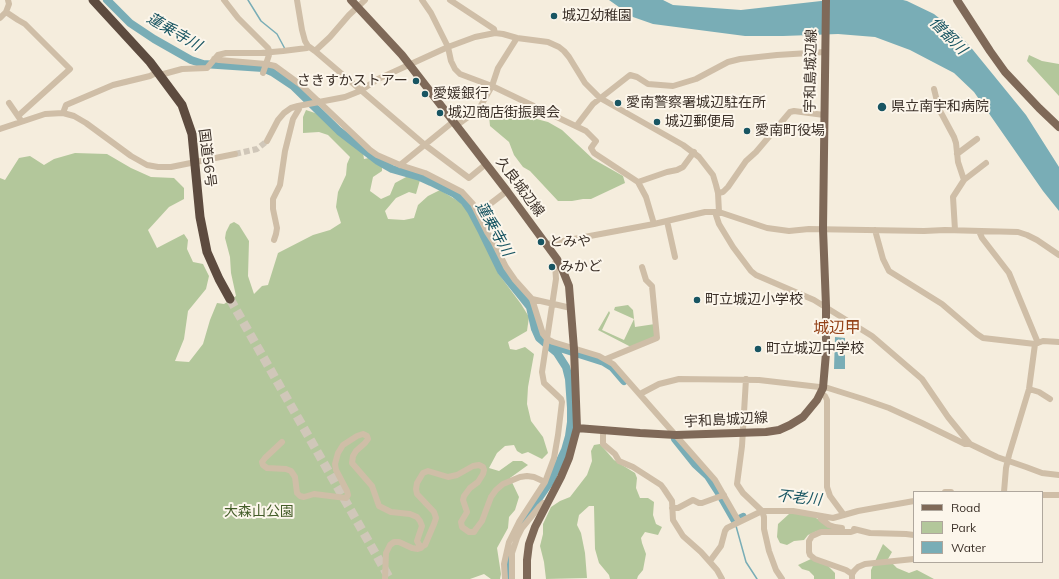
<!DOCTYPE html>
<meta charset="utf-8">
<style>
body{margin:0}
#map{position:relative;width:1059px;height:579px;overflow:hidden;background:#f5eddd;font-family:Mulish,sans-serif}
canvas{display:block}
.legend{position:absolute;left:913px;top:491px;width:130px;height:72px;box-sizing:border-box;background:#fcf6eb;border:1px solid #afa79d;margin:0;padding:5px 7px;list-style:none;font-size:12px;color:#3b3028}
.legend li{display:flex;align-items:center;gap:8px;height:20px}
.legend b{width:20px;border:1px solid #afa79d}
</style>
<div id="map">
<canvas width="1059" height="579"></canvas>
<ul class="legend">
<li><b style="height:5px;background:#7f6958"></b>Road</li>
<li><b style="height:11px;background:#b3c79b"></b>Park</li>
<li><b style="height:11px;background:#79adb6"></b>Water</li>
</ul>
</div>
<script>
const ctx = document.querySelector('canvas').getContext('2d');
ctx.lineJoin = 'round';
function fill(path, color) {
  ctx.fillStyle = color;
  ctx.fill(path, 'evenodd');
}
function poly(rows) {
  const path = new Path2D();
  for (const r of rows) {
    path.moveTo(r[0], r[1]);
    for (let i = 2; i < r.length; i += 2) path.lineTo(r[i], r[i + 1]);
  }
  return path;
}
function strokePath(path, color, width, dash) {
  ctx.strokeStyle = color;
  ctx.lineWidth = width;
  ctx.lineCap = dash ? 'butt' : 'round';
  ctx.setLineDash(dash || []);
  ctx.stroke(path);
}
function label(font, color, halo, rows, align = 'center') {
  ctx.font = font + ' Mulish,"Noto Sans JP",sans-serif';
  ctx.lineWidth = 4;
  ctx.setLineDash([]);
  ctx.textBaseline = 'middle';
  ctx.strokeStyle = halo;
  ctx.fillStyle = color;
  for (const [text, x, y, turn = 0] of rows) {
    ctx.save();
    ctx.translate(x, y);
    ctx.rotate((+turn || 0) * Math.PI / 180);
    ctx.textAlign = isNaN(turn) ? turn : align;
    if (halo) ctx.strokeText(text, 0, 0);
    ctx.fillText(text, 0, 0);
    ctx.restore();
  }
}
const green = poly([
 [1029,55,1042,61,1059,64,1059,96,1027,61],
 [306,110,321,115,334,125,363,152,364,159,369,158,382,165,382,171,373,177,370,191,381,199,390,195,395,183,408,176,420,180,416,194,409,192,396,198,385,211,388,219,404,220,414,218,418,205,428,196,440,190,463,204,485,239,498,273,521,304,529,317,527,331,508,342,510,349,516,350,525,347,534,354,528,387,527,404,531,421,543,437,548,453,542,459,528,452,522,454,517,451,514,445,505,446,497,453,489,468,499,471,513,461,522,461,528,465,510,478,519,497,515,510,509,517,508,528,497,548,501,574,500,579,491,579,484,574,470,579,0,579,0,178,5,180,19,158,30,156,44,165,54,159,75,153,107,154,131,168,151,177,174,178,184,188,184,199,169,207,148,230,157,248,184,234,188,240,187,249,193,262,203,264,209,276,206,289,188,311,184,339,175,361,189,362,203,344,210,320,217,303,224,304,236,296,231,273,230,257,225,238,226,232,230,224,234,222,239,225,249,241,248,276,254,294,262,286,268,285,278,253,313,235,330,230,341,223,336,207,338,192,346,175,347,164,350,157,328,135,319,132,303,133,303,117],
 [500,112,515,116,525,116,548,122,562,130,593,159,623,176,625,183,591,199,583,199,572,201,558,201,530,171,523,167,514,155,509,142,490,126,489,116],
 [628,305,633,310,635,327,655,324,655,338,631,347,598,330,609,311,610,313,602,330,624,340,634,319,614,310,615,307],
 [600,444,614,460,635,473,637,478,636,488,640,498,648,498,654,502,653,515,656,524,662,527,658,535,645,532,641,538,642,543,646,554,643,570,638,576,637,579,610,579,609,575,599,563,595,549,594,506,589,506,579,515,577,525,581,533,585,553,587,578,546,579,544,562,540,546,543,534,543,524,551,507,560,501,570,497,587,475,592,461,591,451,594,445],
 [799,513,813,516,833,529,817,531,808,535,804,540,794,541,787,545,780,543,777,537,778,524,789,514],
 [883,544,892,552,888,559,897,568,909,573,917,570,934,579,871,579,871,570],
 [811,559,827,565,835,573,835,579,814,579,814,576,809,571,802,569,798,565]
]);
const water = poly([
 [609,0,663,0,673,5,741,10,830,0,903,0,907,1,934,14,959,34,973,50,1026,115,1059,167,1059,211,1043,191,974,92,954,73,910,50,875,37,838,34,783,36,745,36,653,24,633,17],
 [835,337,845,338,845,369,834,369]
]);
const stream = poly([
 [248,0,261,21,277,34,285,49],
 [736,526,746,562,757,579]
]);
const river = poly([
 [107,0,130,23,154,39,191,60,203,64,263,68,272,72,293,86,339,131,378,161,392,169,420,177,431,182,455,194,464,201,471,211,482,232,501,271,530,307,535,329,539,338,557,353,566,367,569,379,571,408,571,422,569,436,565,450,550,482,517,530],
 [553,349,560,348,604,362,612,367,624,381],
 [675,439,695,464,708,476,719,493,735,521,743,517],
 [508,579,507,565,509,552]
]);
const minorTunnel = poly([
 [235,154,257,149,267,141]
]);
const highwayTunnel = poly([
 [230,299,390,579]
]);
const minor = poly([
 [224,0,238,18,268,48,270,52,263,73],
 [297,0,302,30,305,41,308,46,315,51,425,145,469,178,486,164],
 [422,0,431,13,448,47,451,61,455,69,460,74,492,86,586,131,596,141,591,148,594,153,638,182,646,197,654,224],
 [450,0,494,29,495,33],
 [6,12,18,20,25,24,70,69,18,116],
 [0,18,6,12,9,4,8,0],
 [315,51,330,37,349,15,365,0],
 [214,59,219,60,266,64,275,66,301,85,370,150,377,155,400,165,425,173,462,192,473,204,487,232,493,241,506,267,515,280,532,299,543,334,547,339,553,342,599,356,613,364,715,480,739,522],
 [160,75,182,69,207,68,218,55,226,53,261,53,283,51,307,48,308,46],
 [934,89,939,109,954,137,956,143,958,162,964,180,953,197,955,230],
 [9,103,20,119],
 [63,113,66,105,113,85,150,76,158,72],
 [457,125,479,109,492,86,498,68,517,38],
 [577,125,593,104,630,75,637,77,648,84,673,86,696,79,728,62,740,59,777,55,825,52],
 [0,129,45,114,63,113,74,116,86,123,131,156,147,165,158,167,171,167,235,154],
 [267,141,278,120,284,113,291,108,298,106,345,97,360,91,378,79,448,47,475,37,495,33,503,34,517,38,548,42,559,47,564,51,569,57,585,83,600,98,683,145,699,157,713,175,716,185,718,193,719,212],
 [957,154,977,139],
 [400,165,454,121],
 [964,180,986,163],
 [638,182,667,172,677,170,683,167,694,152],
 [718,193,723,192,728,187,746,161,756,152,790,112,794,111,824,115],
 [477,211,490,204,507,191],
 [715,212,719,224,733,247,751,271,756,275,814,300,872,336,922,379,948,417,970,444,997,457,1026,467,1042,473,1059,475],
 [667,221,675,257],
 [875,230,883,259,889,271,942,304,977,334,983,338,1035,344,1043,341,1059,342],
 [979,231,982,238,1009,273,1038,343],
 [274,240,276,234,277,228,273,209,273,199,280,185,285,151,293,119,299,109,298,106],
 [547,244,654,224,705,212,719,212,767,228,789,231,809,229,924,231,945,230,1018,232,1027,235,1037,240,1059,255],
 [532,299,571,308],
 [606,359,657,338,652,286,646,280,642,267],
 [746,379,742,446,737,484,743,493,762,511,764,517,764,529,769,551,776,570,782,579],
 [1029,389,1039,392,1050,399],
 [820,393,825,396,827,400,827,487,830,496,844,515],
 [640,394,659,384,679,379,759,380,828,388,863,399,889,408,922,423,965,444,970,444],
 [603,429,603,444,615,454,619,461,633,467,661,485,664,489,672,501,673,520,683,536,701,552,717,570,722,579],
 [282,442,265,458,262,462,263,465,267,468,286,469,291,471,295,477,297,493,300,496,304,497,314,494,346,498,348,495,347,491,336,470,335,464,338,453,343,445,357,436,363,434,367,436,368,439,365,443,356,451,353,456,352,463,372,486,379,506,391,512,410,514,417,517,420,521,422,526,417,541,421,548],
 [945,492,951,492],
 [1004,492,1006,468,1009,455,1029,389,1035,344],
 [1042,495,1059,495],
 [672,508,678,508,693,500,699,503,702,503,724,495],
 [820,516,821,519,829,525,835,527,842,528],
 [854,529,870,533,906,534,914,535],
 [710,561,721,546,725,531,727,528,762,511,793,511,833,518,858,511,914,501],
 [852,574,846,570,815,559,810,555,809,552,809,541,812,536,821,532,851,532,857,530],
 [385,579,386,553,390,545,394,542,399,542,412,548,418,549,425,545,434,524,436,518,434,512,417,494,416,489,417,483,423,473,428,471,448,477,457,475,473,466,479,465,483,467,484,470,483,474,478,482,470,488,464,496,463,500,467,512,461,522,462,527,469,532,474,532,476,529,482,521,491,497,496,490,503,484,520,477,527,476,534,477,545,482],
 [505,579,504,564,509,542,519,522,545,482,554,458,558,435,562,402,561,399,544,383,542,372,556,279,555,263,557,259],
 [512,579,512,553,517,538,522,528,540,506,543,503,547,504],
 [852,579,852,574,854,571,858,567,865,564,914,559]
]);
const major = poly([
 [351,0,402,55,507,191,557,259,563,271,569,286,574,349,577,428,569,458,561,477,535,527,529,544,527,560,527,579],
 [957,0,990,51,1005,72,1039,108,1059,127],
 [577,428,640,433,676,435,766,432,779,430,790,425,803,417,817,400,823,388,826,353,826,306,823,229,826,0]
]);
const highway = poly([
 [93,0,150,62,182,105,192,134,200,217,207,252,219,279,230,299]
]);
const markers = [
 [554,16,4,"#185562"],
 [416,81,4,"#185562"],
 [425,94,4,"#185562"],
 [618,103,4,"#185562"],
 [882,107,5,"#185562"],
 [440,113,4,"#185562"],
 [657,122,4,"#185562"],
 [747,131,4,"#185562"],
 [541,242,4,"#185562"],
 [552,267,4,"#185562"],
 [697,300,4,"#185562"],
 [758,349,4,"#185562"]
];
const poiNames = [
 ["城辺幼稚園",562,16],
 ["さきすかストアー",408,81,"right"],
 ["愛媛銀行",433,94],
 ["愛南警察署城辺駐在所",626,103],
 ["県立南宇和病院",891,107],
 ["城辺商店街振興会",448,113],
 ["城辺郵便局",665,122],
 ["愛南町役場",755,131],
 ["とみや",549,242],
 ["みかど",560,267],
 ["町立城辺小学校",705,300],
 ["町立城辺中学校",766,349]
];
const streetNames = [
 ["宇和島城辺線",811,71,-89],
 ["国道56号",207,158,83],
 ["久良城辺線",520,187,53],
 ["宇和島城辺線",726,420,-3]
];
const parkNames = [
 ["大森山公園",259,512]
];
const waterNames = [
 ["蓮乗寺川",174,32,30],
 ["僧都川",948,36,45],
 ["蓮乗寺川",494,229,61],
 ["不老川",799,498,6]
];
const quarterNames = [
 ["城辺甲",837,328]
];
fill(green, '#b3c79b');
fill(water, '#79adb6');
strokePath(stream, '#79adb6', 1.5);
strokePath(river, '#79adb6', 8);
strokePath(minorTunnel, '#d0c7b9', 6, [6, 3]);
strokePath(highwayTunnel, '#d0c7b9', 9, [9, 4.5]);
strokePath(minor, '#cfbea7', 6);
strokePath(major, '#7f6958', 8);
strokePath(highway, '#5d4b3f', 9);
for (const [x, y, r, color] of markers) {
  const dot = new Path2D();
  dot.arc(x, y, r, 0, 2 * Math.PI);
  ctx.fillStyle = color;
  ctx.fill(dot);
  strokePath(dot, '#fcf6eb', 1.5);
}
label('14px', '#3b3028', '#fcf6eb', poiNames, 'left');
label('14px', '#3b3028', '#fcf6eb', streetNames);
label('14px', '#445d29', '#fcf6eb', parkNames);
label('italic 15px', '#185562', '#fcf6eb', waterNames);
label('16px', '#944218', '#fcf6eb', quarterNames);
</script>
